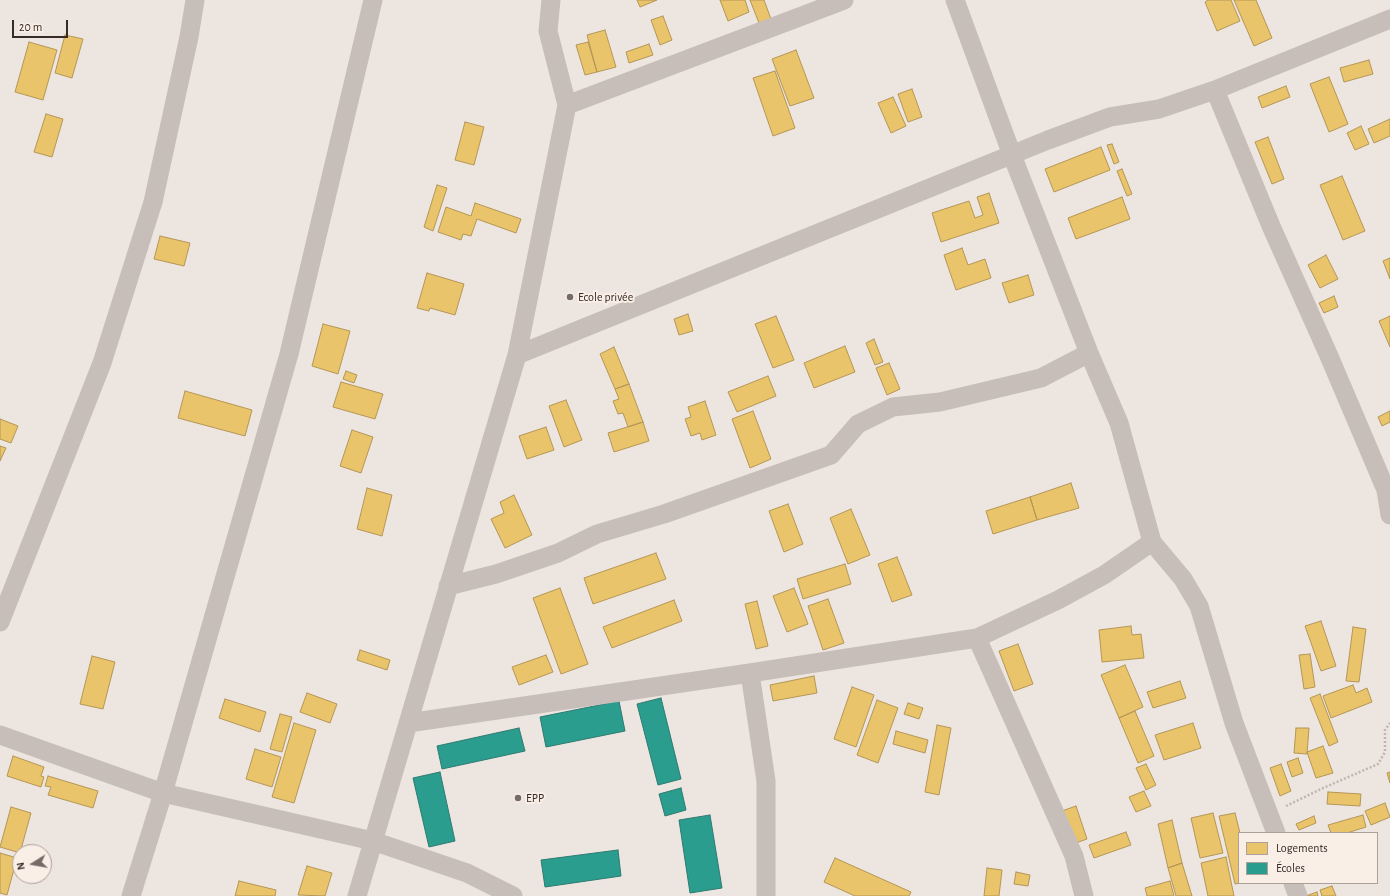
<!DOCTYPE html>
<meta charset="utf-8">
<style>
body{margin:0}
#map{position:relative;width:1390px;height:896px;overflow:hidden;background:#ede5e0;font-family:"Alegreya Sans",sans-serif}
canvas{display:block}
.legend{position:absolute;left:1238px;top:832px;width:140px;height:52px;box-sizing:border-box;background:#faefe7;border:1px solid #aca09a;margin:0;padding:5px 7px;list-style:none;font-size:12px;color:#372a27}
.legend li{display:flex;align-items:center;gap:8px;height:20px}
.legend b{width:20px;border:1px solid #aca09a}
.north{position:absolute;left:12px;top:844px;width:40px;height:40px;box-sizing:border-box;background:#faefe7;border:1px solid #aca09a;border-radius:50%;rotate:259deg;font-size:11px;font-weight:700;line-height:16px;text-align:center;color:#372a27}
.north::after{content:'';display:block;margin:auto;width:14px;height:18px;background:#776b68;clip-path:polygon(50% 0,100% 100%,50% 72%,0 100%)}
.scale{position:absolute;left:12px;top:20px;width:56px;height:18px;box-sizing:border-box;border:2px solid #372a27;border-top:0;padding-left:5px;font-size:12px;line-height:14px;white-space:nowrap;color:#372a27;-webkit-text-stroke:3px #faefe7;paint-order:stroke}
</style>
<div id="map">
<canvas width="1390" height="896"></canvas>
<ul class="legend">
<li><b style="height:11px;background:#e9c46a"></b>Logements</li>
<li><b style="height:11px;background:#2a9d8f"></b>Écoles</li>
</ul>
<div class="north">N</div>
<div class="scale">20 m</div>
</div>
<script>
const ctx = document.querySelector('canvas').getContext('2d');
ctx.lineJoin = 'round';
function fill(path, color) {
  ctx.fillStyle = color;
  ctx.fill(path, 'evenodd');
}
function poly(rows) {
  const path = new Path2D();
  for (const r of rows) {
    path.moveTo(r[0], r[1]);
    for (let i = 2; i < r.length; i += 2) path.lineTo(r[i], r[i + 1]);
  }
  return path;
}
function strokePath(path, color, width, dash) {
  ctx.strokeStyle = color;
  ctx.lineWidth = width;
  ctx.lineCap = dash ? 'butt' : 'round';
  ctx.setLineDash(dash || []);
  ctx.stroke(path);
}
function label(font, color, halo, rows, align = 'center') {
  ctx.font = font + ' "Alegreya Sans",sans-serif';
  ctx.lineWidth = 4;
  ctx.setLineDash([]);
  ctx.textBaseline = 'middle';
  ctx.strokeStyle = halo;
  ctx.fillStyle = color;
  for (const [text, x, y, turn = 0] of rows) {
    ctx.save();
    ctx.translate(x, y);
    ctx.rotate((+turn || 0) * Math.PI / 180);
    ctx.textAlign = isNaN(turn) ? turn : align;
    if (halo) ctx.strokeText(text, 0, 0);
    ctx.fillText(text, 0, 0);
    ctx.restore();
  }
}
const homes = poly([
 [637,0,657,0,640,7,637,0],
 [720,0,745,0,749,12,728,21,720,0],
 [750,0,764,0,771,19,759,23,750,0],
 [1208,0,1231,0,1240,21,1217,31,1205,2,1208,0],
 [1234,0,1256,0,1272,38,1254,46,1234,0],
 [663,16,672,40,660,45,651,20,663,16],
 [605,30,616,67,597,72,587,35,605,30],
 [65,35,83,39,72,78,55,73,65,35],
 [29,42,57,50,43,100,15,92,29,42],
 [588,42,597,72,585,75,576,45,588,42],
 [649,44,653,55,629,63,626,52,649,44],
 [796,50,814,98,790,106,772,59,796,50],
 [1369,60,1373,74,1344,82,1340,68,1369,60],
 [775,71,795,128,773,136,753,78,775,71],
 [1329,77,1348,124,1329,132,1310,84,1329,77],
 [1286,86,1290,97,1262,108,1258,97,1286,86],
 [912,89,922,117,908,122,898,94,912,89],
 [893,97,906,126,891,133,878,103,893,97],
 [46,114,63,119,52,157,34,152,46,114],
 [1390,119,1390,136,1374,143,1368,129,1390,119],
 [465,122,484,127,474,165,455,160,465,122],
 [1361,126,1369,144,1355,150,1347,133,1361,126],
 [1268,137,1284,179,1272,184,1255,142,1268,137],
 [1112,144,1119,162,1114,164,1107,145,1112,144],
 [1101,147,1110,170,1054,192,1045,169,1101,147],
 [1122,169,1132,194,1127,196,1117,171,1122,169],
 [1342,176,1365,231,1343,240,1320,185,1342,176],
 [437,185,447,188,433,231,424,227,437,185],
 [989,193,999,223,941,242,932,213,969,201,975,218,983,215,977,197,989,193],
 [1122,197,1130,219,1076,239,1068,218,1122,197],
 [475,203,521,219,516,233,477,219,471,236,463,234,461,240,438,232,446,207,471,216,475,203],
 [160,236,190,243,184,266,154,259,160,236],
 [962,248,968,265,985,259,991,278,956,290,944,255,962,248],
 [1326,255,1338,279,1320,288,1308,265,1326,255],
 [1390,258,1390,279,1383,261,1390,258],
 [427,273,464,284,455,315,430,308,429,311,417,308,427,273],
 [1028,275,1034,295,1009,303,1002,283,1028,275],
 [1334,296,1338,307,1324,313,1319,303,1334,296],
 [688,314,693,331,679,335,674,319,688,314],
 [776,316,794,360,773,368,755,324,776,316],
 [1390,316,1390,347,1379,321,1390,316],
 [323,324,350,331,338,374,312,366,323,324],
 [874,339,883,362,875,365,866,343,874,339],
 [845,346,855,372,814,388,804,363,845,346],
 [614,347,629,384,615,389,600,354,614,347],
 [889,363,900,389,887,395,876,368,889,363],
 [346,371,357,375,354,383,343,379,346,371],
 [768,376,776,396,737,412,728,392,768,376],
 [341,382,383,394,375,419,333,407,341,382],
 [629,384,643,422,628,427,623,413,618,414,613,401,619,399,615,389,629,384],
 [185,391,252,410,245,436,178,418,185,391],
 [566,400,582,440,564,447,549,406,566,400],
 [705,401,716,435,702,440,700,433,691,436,685,419,691,417,688,407,705,401],
 [753,411,771,459,750,468,732,419,753,411],
 [1390,411,1390,422,1382,426,1378,417,1390,411],
 [0,419,18,426,11,443,0,439,0,419],
 [643,422,649,441,614,452,608,433,643,422],
 [546,427,554,450,527,459,519,436,546,427],
 [352,430,373,437,361,473,340,466,352,430],
 [0,446,6,448,0,461,0,446],
 [1071,483,1079,508,1037,520,1030,497,1071,483],
 [367,488,392,495,382,536,357,529,367,488],
 [514,495,532,535,505,548,491,519,504,513,500,502,514,495],
 [1030,497,1037,520,993,534,986,511,1030,497],
 [788,504,803,544,784,552,769,511,788,504],
 [851,509,870,555,848,564,830,518,851,509],
 [656,553,666,579,593,604,584,578,656,553],
 [897,557,912,595,892,602,878,564,897,557],
 [845,564,851,584,803,599,797,579,845,564],
 [560,588,588,664,561,674,533,598,560,588],
 [794,588,808,624,787,632,773,596,794,588],
 [828,599,844,643,823,650,808,606,828,599],
 [674,600,682,621,612,648,603,627,674,600],
 [757,601,768,646,756,649,745,604,757,601],
 [1321,621,1336,666,1321,671,1305,626,1321,621],
 [1131,626,1132,635,1141,634,1144,658,1102,662,1099,630,1131,626],
 [1353,627,1366,629,1359,682,1346,681,1353,627],
 [1018,644,1033,684,1014,691,999,651,1018,644],
 [360,650,390,660,387,670,357,660,360,650],
 [1310,654,1315,687,1304,689,1299,655,1310,654],
 [546,655,553,672,519,685,512,667,546,655],
 [92,656,115,662,103,709,80,704,92,656],
 [1125,665,1143,707,1119,718,1101,675,1125,665],
 [814,676,817,693,773,701,770,685,814,676],
 [1180,681,1186,698,1153,708,1147,692,1180,681],
 [1353,685,1356,693,1367,688,1372,702,1331,718,1323,696,1353,685],
 [852,687,874,695,856,747,834,739,852,687],
 [307,693,337,704,330,723,300,712,307,693],
 [1320,694,1338,742,1329,746,1310,698,1320,694],
 [225,699,266,712,260,732,219,718,225,699],
 [877,700,898,708,878,763,857,755,877,700],
 [908,703,923,708,919,719,904,714,908,703],
 [1135,711,1154,756,1138,763,1119,718,1135,711],
 [280,714,292,717,282,752,270,749,280,714],
 [294,723,316,730,294,803,272,797,294,723],
 [1193,723,1201,748,1164,760,1155,735,1193,723],
 [937,725,951,728,939,795,925,792,937,725],
 [1296,728,1309,728,1307,754,1294,753,1296,728],
 [896,731,928,740,925,753,893,744,896,731],
 [1323,746,1333,773,1316,778,1307,752,1323,746],
 [255,749,281,757,272,787,246,779,255,749],
 [13,756,44,767,41,776,44,777,41,787,7,776,13,756],
 [1298,758,1303,773,1292,777,1287,762,1298,758],
 [1146,764,1156,785,1146,790,1136,768,1146,764],
 [1281,764,1291,791,1280,796,1270,768,1281,764],
 [1390,772,1390,783,1387,773,1390,772],
 [48,776,98,791,93,808,48,795,51,787,45,786,48,776],
 [1144,791,1151,806,1136,812,1129,797,1144,791],
 [1328,792,1361,794,1360,806,1327,804,1328,792],
 [1385,803,1390,817,1371,825,1365,811,1385,803],
 [1076,806,1087,839,1073,844,1062,811,1076,806],
 [11,807,31,813,20,853,0,847,11,807],
 [1213,813,1223,853,1200,858,1191,818,1213,813],
 [1235,813,1240,833,1240,883,1235,884,1219,816,1235,813],
 [1363,815,1366,827,1347,833,1331,833,1328,825,1363,815],
 [1314,816,1316,823,1299,830,1296,824,1314,816],
 [1172,820,1182,863,1168,868,1158,824,1172,820],
 [1126,832,1131,845,1094,858,1089,845,1126,832],
 [0,853,17,858,7,895,0,893,0,853],
 [1226,857,1234,896,1208,896,1201,863,1226,857],
 [835,858,911,892,909,896,855,896,824,882,835,858],
 [1182,863,1192,896,1176,896,1168,868,1182,863],
 [307,866,332,873,325,896,298,895,307,866],
 [987,868,1002,870,999,896,984,896,987,868],
 [1016,872,1030,875,1028,886,1014,884,1016,872],
 [239,881,276,890,275,896,235,896,239,881],
 [1170,881,1174,896,1147,896,1145,888,1170,881],
 [1332,886,1336,896,1322,896,1320,890,1332,886],
 [1317,892,1318,896,1306,896,1317,892]
]);
const schools = poly([
 [661,698,681,779,658,785,637,704,661,698],
 [619,701,625,731,546,747,540,717,619,701],
 [519,728,525,751,442,769,437,746,519,728],
 [440,772,455,841,429,847,413,778,440,772],
 [681,788,686,810,665,816,659,794,681,788],
 [710,815,722,888,690,893,679,820,710,815],
 [618,850,621,876,545,887,541,860,618,850]
]);
const path = poly([
 [1286,806,1321,789,1378,764,1385,752,1385,730,1390,723]
]);
const street = poly([
 [955,0,1012,155,1089,353,1119,423,1152,542,1183,579,1199,606,1234,723,1276,833],
 [1215,90,1271,226,1329,356,1386,490,1390,515],
 [567,105,844,0],
 [517,355,567,105,548,31,551,0],
 [448,586,496,574,558,553,597,534,664,514,831,455,858,424,893,407,940,402,1041,378,1089,353],
 [0,622,102,363,153,202,189,37,195,0],
 [977,638,1074,856,1084,896],
 [750,673,766,781,766,896],
 [408,723,750,673,977,638,1058,600,1104,575,1152,542],
 [0,735,163,793,373,841,467,873,513,896],
 [1293,883,1298,896],
 [131,896,163,793,289,354,373,0],
 [357,896,517,355,1048,140,1110,117,1159,109,1215,90,1390,19]
]);
const markers = [
 [570,297,4,"#776b68"],
 [518,798,4,"#776b68"]
];
const poiNames = [
 ["Ecole privée",578,297],
 ["EPP",526,798]
];
fill(homes, '#e9c46a');
strokePath(homes, '#b49656', 1);
fill(schools, '#2a9d8f');
strokePath(schools, '#2e7a70', 1);
strokePath(path, '#bfb6b2', 2.5, [2, 2]);
strokePath(street, '#c7beb9', 19);
for (const [x, y, r, color] of markers) {
  const dot = new Path2D();
  dot.arc(x, y, r, 0, 2 * Math.PI);
  ctx.fillStyle = color;
  ctx.fill(dot);
  strokePath(dot, '#faefe7', 1.5);
}
label('12px', '#372a27', '#faefe7', poiNames, 'left');
</script>
